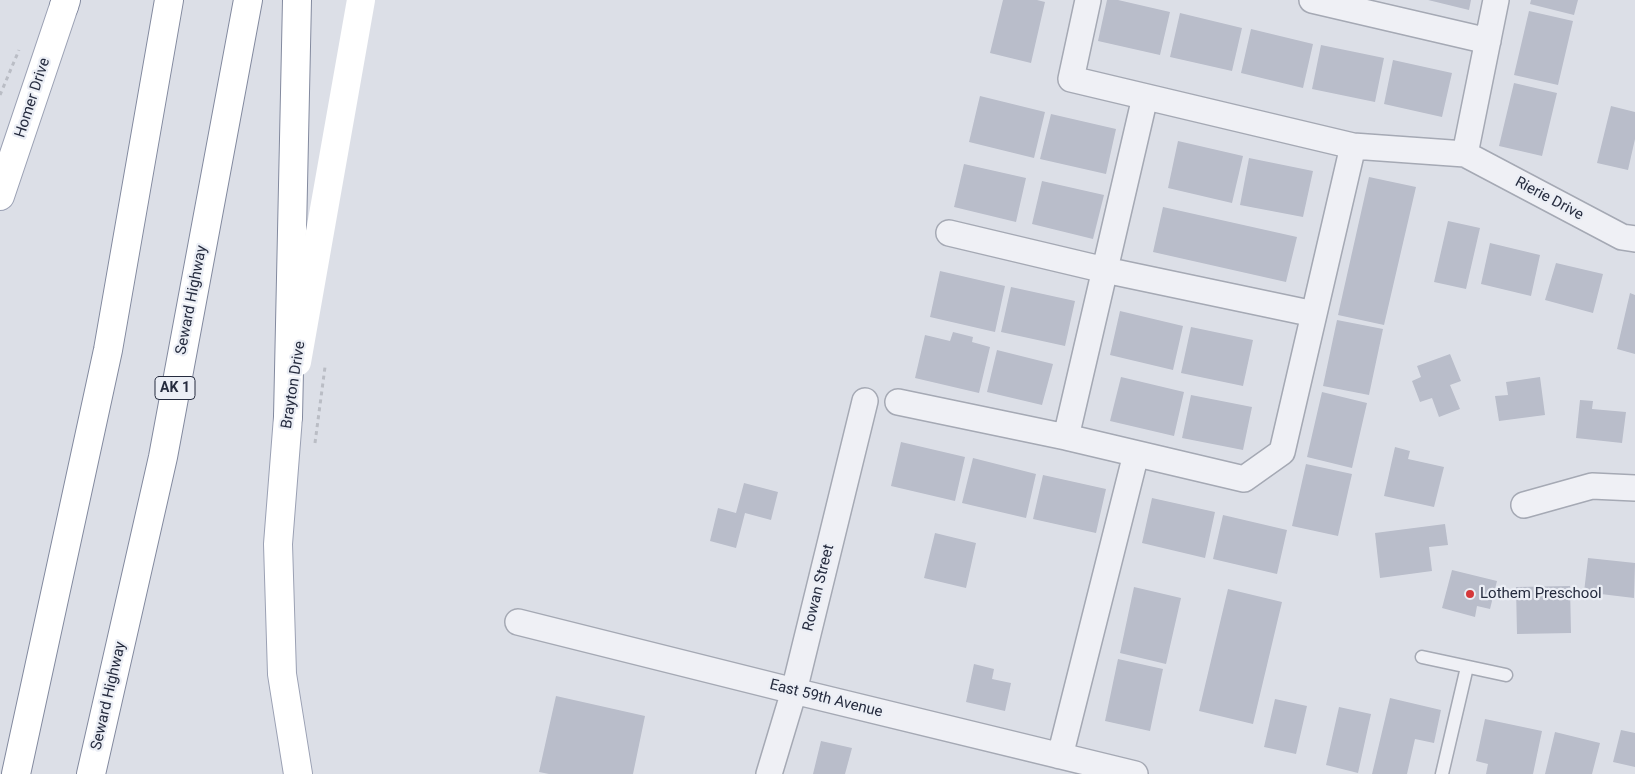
<!DOCTYPE html>
<style>
body{margin:0}
canvas{display:block;background:#dcdfe7}
</style>
<canvas width="1635" height="774"></canvas>
<script>
const ctx = document.querySelector('canvas').getContext('2d');
ctx.lineJoin = 'round';
function fill(path, color) {
  ctx.fillStyle = color;
  ctx.fill(path, 'evenodd');
}
function poly(rows) {
  const path = new Path2D();
  for (const r of rows) {
    path.moveTo(r[0], r[1]);
    for (let i = 2; i < r.length; i += 2) path.lineTo(r[i], r[i + 1]);
  }
  return path;
}
function strokePath(path, color, width, dash) {
  ctx.strokeStyle = color;
  ctx.lineWidth = width;
  ctx.lineCap = dash ? 'butt' : 'round';
  ctx.setLineDash(dash || []);
  ctx.stroke(path);
}
function label(font, color, halo, rows, align = 'center') {
  ctx.font = font + ' Roboto,sans-serif';
  ctx.lineWidth = 4.5;
  ctx.setLineDash([]);
  ctx.textBaseline = 'middle';
  ctx.strokeStyle = halo;
  ctx.fillStyle = color;
  for (const [text, x, y, turn = 0] of rows) {
    ctx.save();
    ctx.translate(x, y);
    ctx.rotate((+turn || 0) * Math.PI / 180);
    ctx.textAlign = isNaN(turn) ? turn : align;
    if (halo) ctx.strokeText(text, 0, 0);
    ctx.fillText(text, 0, 0);
    ctx.restore();
  }
}
const building = poly([
 [1003,0,1037,0,1045,2,1031,63,990,53],
 [1107,0,1118,0,1170,12,1160,55,1098,41],
 [1428,0,1471,0,1469,10],
 [1531,0,1578,0,1574,15,1530,4],
 [1529,11,1573,21,1558,85,1514,75],
 [1180,13,1242,28,1232,71,1170,57],
 [1251,29,1313,44,1303,88,1241,73],
 [1321,45,1384,58,1375,102,1312,89],
 [1393,60,1452,73,1442,117,1384,104],
 [1514,83,1557,93,1542,156,1499,146],
 [980,96,1045,112,1034,158,969,142],
 [1611,106,1635,112,1635,139,1628,170,1597,163],
 [1051,114,1116,129,1106,174,1040,159],
 [1178,141,1243,156,1232,203,1168,188],
 [1249,158,1313,171,1303,217,1240,205],
 [964,164,1026,178,1016,222,954,207],
 [1369,177,1416,187,1384,325,1338,315],
 [1042,181,1104,195,1093,239,1032,224],
 [1163,207,1297,237,1286,282,1153,252],
 [1448,221,1480,228,1466,289,1434,282],
 [1490,243,1540,255,1531,296,1481,284],
 [1556,263,1603,274,1593,313,1545,300],
 [940,271,1005,286,995,332,930,317],
 [1011,287,1075,301,1065,346,1001,332],
 [1630,293,1635,295,1635,354,1617,349],
 [1120,311,1183,326,1173,370,1110,355],
 [1337,320,1383,329,1369,395,1323,386],
 [1191,327,1253,340,1243,386,1181,373],
 [953,332,973,337,972,342,990,347,979,393,915,378,925,335,950,341],
 [997,350,1053,364,1042,405,987,392],
 [1450,354,1461,381,1450,385,1460,409,1439,417,1432,398,1420,402,1412,381,1421,377,1417,366],
 [1121,377,1184,392,1174,436,1110,421],
 [1540,377,1545,415,1499,421,1495,396,1508,395,1506,382],
 [1322,392,1367,403,1352,468,1307,457],
 [1191,395,1252,407,1243,450,1182,438],
 [1580,400,1593,401,1592,409,1626,412,1622,443,1576,438],
 [901,442,965,457,955,501,891,486],
 [1395,447,1410,451,1408,459,1444,467,1434,507,1384,496],
 [973,458,1036,474,1026,518,962,503],
 [1306,464,1352,474,1338,536,1292,526],
 [1043,475,1106,489,1096,533,1033,519],
 [744,483,778,492,771,520,745,513,736,548,710,541,718,508,736,513],
 [1152,498,1215,512,1205,558,1142,543],
 [1223,515,1287,530,1277,574,1213,559],
 [1445,524,1448,545,1429,547,1432,571,1380,578,1375,533],
 [935,533,976,543,966,588,924,578],
 [1588,558,1635,563,1634,598,1584,592],
 [1452,570,1497,581,1490,609,1477,606,1475,617,1442,608],
 [1570,586,1571,633,1517,634,1516,587],
 [1134,587,1181,598,1166,664,1120,653],
 [1228,589,1282,602,1253,724,1199,711],
 [1118,659,1163,669,1150,731,1105,721],
 [974,664,994,669,992,679,1011,683,1005,711,966,702],
 [556,696,645,716,633,774,549,774,539,772],
 [1390,698,1441,710,1434,743,1415,739,1407,774,1372,774],
 [1275,699,1307,706,1296,754,1264,747],
 [1339,707,1371,714,1358,773,1326,765],
 [1485,719,1542,731,1533,774,1486,774,1488,764,1476,761],
 [1621,730,1635,733,1635,767,1613,762],
 [1555,732,1600,743,1592,774,1545,774],
 [821,741,852,748,845,774,813,774]
]);
const path = poly([
 [0,95,19,50],
 [315,443,325,367]
]);
const service = poly([
 [1422,657,1506,675],
 [1442,774,1467,667]
]);
const minor = poly([
 [1088,0,1071,79,1353,146,1465,154,1622,237,1635,239],
 [1312,0,1488,41],
 [1465,154,1496,0],
 [949,233,1105,270,1314,314],
 [898,402,1066,437,1244,479,1282,452,1353,146],
 [1066,437,1145,97],
 [1524,505,1592,486,1635,488],
 [518,622,794,691,1135,774],
 [1060,756,1136,454],
 [769,774,794,691,865,401]
]);
const secondary = poly([
 [297,362,361,0]
]);
const primary = poly([
 [0,196,64,6],
 [288,417,278,544,282,674,298,774]
]);
const motorway = poly([
 [64,6,66,0],
 [288,417,297,0],
 [16,774,108,350,169,0],
 [91,774,163,457,248,0]
]);
const markers = [
 [1470,594,5,"#d5383a"]
];
const shields = [
 [175,388,40]
];
const shieldNames = [
 ["AK 1",175,388]
];
const streetNames = [
 ["Homer Drive",33,98,-72],
 ["Rierie Drive",1549,199,28],
 ["Seward Highway",192,300,-79],
 ["Brayton Drive",294,385,-81],
 ["Rowan Street",819,588,-76],
 ["Seward Highway",109,696,-77],
 ["East 59th Avenue",826,699,14]
];
const poiNames = [
 ["Lothem Preschool",1480,594]
];
fill(building, '#b9bdca');
strokePath(service, '#a5a9b4', 15);
strokePath(minor, '#a5a9b4', 28);
strokePath(primary, '#9ba1b4', 30);
strokePath(motorway, '#838a9f', 30);
strokePath(path, '#babdc5', 3, [4, 4]);
strokePath(service, '#eff0f5', 12);
strokePath(minor, '#eff0f5', 25);
strokePath(secondary, '#fff', 28);
strokePath(primary, '#fff', 28);
strokePath(motorway, '#fff', 28);
for (const [x, y, r, color] of markers) {
  const dot = new Path2D();
  dot.arc(x, y, r, 0, 2 * Math.PI);
  ctx.fillStyle = color;
  ctx.fill(dot);
  strokePath(dot, '#ebeef5', 2);
}
for (const [x, y, w] of shields) {
  const box = new Path2D();
  box.roundRect(x - w / 2, y - 11.5, w, 23, 4);
  ctx.fillStyle = '#ebeef5';
  ctx.fill(box);
  strokePath(box, '#252b3e', 1);
}
label('bold 14px', '#252b3e', null, shieldNames);
label('15px', '#252b3e', '#ebeef5', streetNames);
label('15px', '#252b3e', '#ebeef5', poiNames, 'left');
</script>
